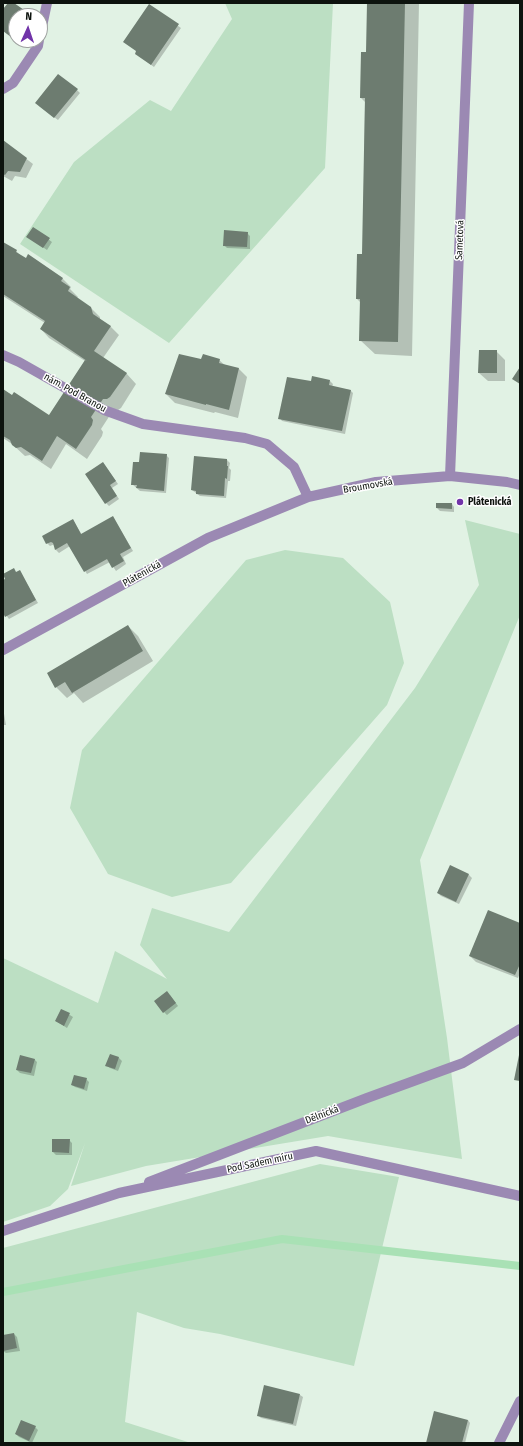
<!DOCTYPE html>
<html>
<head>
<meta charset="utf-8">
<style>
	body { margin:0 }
	#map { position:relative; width:523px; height:1446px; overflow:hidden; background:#e1f2e4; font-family:"Fira Sans Condensed",sans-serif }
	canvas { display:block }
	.frame { position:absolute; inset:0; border:4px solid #0d130e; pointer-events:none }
	.north { position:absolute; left:8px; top:8px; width:40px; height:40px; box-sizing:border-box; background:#fff; border:1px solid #9ea19f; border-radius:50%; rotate:3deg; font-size:11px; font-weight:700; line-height:16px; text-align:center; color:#0d130e }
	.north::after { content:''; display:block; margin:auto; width:14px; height:18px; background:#7134a9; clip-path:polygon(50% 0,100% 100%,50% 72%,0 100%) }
</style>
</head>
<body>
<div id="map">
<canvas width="523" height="1446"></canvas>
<div class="frame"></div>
<div class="north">N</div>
</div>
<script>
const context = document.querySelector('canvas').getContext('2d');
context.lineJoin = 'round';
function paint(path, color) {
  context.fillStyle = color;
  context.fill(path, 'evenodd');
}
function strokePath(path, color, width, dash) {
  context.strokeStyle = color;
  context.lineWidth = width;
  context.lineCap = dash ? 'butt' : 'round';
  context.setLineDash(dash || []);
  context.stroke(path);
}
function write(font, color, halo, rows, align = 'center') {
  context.font = font + ' "Fira Sans Condensed",sans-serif';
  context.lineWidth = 3;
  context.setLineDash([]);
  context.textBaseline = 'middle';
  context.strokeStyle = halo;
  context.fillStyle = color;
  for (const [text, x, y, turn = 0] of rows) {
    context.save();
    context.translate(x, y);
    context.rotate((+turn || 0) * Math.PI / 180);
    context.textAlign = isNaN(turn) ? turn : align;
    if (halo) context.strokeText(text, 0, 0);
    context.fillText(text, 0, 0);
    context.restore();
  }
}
paint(new Path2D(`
	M225 3H333L325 168 169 343 20 244 74 162 150 100 171 111 232 19Z
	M465 520 520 534V615L420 860 447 1038 462 1159 328 1136 146 1166 71 1186 85 1143 68 1189 50 1206 3 1222V958L98 1003 115 951 167 979 140 945 152 908 229 932 415 688 479 585Z
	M285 550 343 558 390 602 404 663 387 705 231 883 172 897 108 874 70 808 82 750 246 560Z
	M320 1164 399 1177 354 1366 220 1334 184 1328 137 1312 125 1422 191 1443H3V1248Z`), '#bcdfc3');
paint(new Path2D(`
	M9 3H13L29 16H16V40H19L18 42 3 30V11Z
	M368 3H419L412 356 375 354 360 340 361 303 357 299 363 255 365 102 361 98 367 54Z
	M149 5 181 28 154 67 136 54Z
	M77 90 80 93 58 120 39 106Z
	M3 141 33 164 26 178 15 176 12 181 3 176Z
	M33 228 52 242 47 250 31 239Z
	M247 233 250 236V249L227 248 224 245Z
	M3 243 16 251 21 256 62 278 71 287 70 289 78 297 77 298 91 308 100 317V320L110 326 119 335 103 358 126 373 136 384 121 408 118 410 114 409 101 429 103 432 102 436 87 459 66 444 51 469 30 455 25 456 12 444 3 438V390L49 417 85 361 49 338 41 329 45 323 3 296Z
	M496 351 505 360V381H488L479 373Z
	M202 360H219L226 366 239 369 247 377 238 418 215 412 214 413 175 403 166 394Z
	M330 381 333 384 332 387 350 390 353 393 345 434 282 421 280 418 312 383Z
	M166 455 169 458 166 493 140 491 132 484 140 463Z
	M227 460 230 463 229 468 231 470 230 481H228L226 498 200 496 192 490Z
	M103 463 118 484 112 488 119 499 109 506 106 503Z
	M452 504 454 507V512L440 511 437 508Z
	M113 517 133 551 123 557 126 564 116 571 110 562 87 574 70 546 59 553 56 550 55 544 50 546 47 543 73 520 82 535Z
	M20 572 38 603 9 619 3 611V581Z
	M128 626 138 636 153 661 83 703 74 693 67 698 56 687 48 673Z
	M3 708 6 725H3Z
	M450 867 469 875 472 878 459 904 441 896 438 893Z
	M520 924V973L518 978 476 962 470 956Z
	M170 995 178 1006 167 1015 164 1012Z
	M62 1010 73 1017 67 1028 56 1021Z
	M110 1055 119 1058 122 1061 118 1071 110 1068 107 1065Z
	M34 1059 37 1062 34 1076 20 1073 17 1070Z
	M86 1079 89 1082 87 1091 75 1087 72 1085Z
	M69 1140 72 1143V1155H56L53 1152Z
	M14 1334 17 1337 20 1351 6 1353 3 1351V1336Z
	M300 1395 303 1397 296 1426 261 1418 258 1415Z
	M468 1420 470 1423 465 1443H427Z
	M35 1427 38 1430 32 1443 19 1437 16 1434Z`), '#0003');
strokePath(new Path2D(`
	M3 1292 282 1239 520 1266`), '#a9e1b5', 8);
paint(new Path2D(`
	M8 3H14L27 12 25 16H16L15 40 3 31V9Z
	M367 3H405L398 342 359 341 360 299H356L357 254H362L365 98H360L361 52H366Z
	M149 4 179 24 151 65 135 54 136 51 123 42Z
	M58 74 78 89 54 118 35 103Z
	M3 140 27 158 20 172 8 171 5 175 3 174Z
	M33 227 50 238 43 248 26 237Z
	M224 230 248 232 247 247 223 246Z
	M3 242 17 250 16 252 26 258 28 254 63 278 61 281 70 287 68 291 91 307 93 314 111 326 94 351 127 373 110 397 107 399H103L91 417 93 420 92 425 76 449 57 436 42 461 21 447 16 448 12 445 10 440 3 436V389L12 395 14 392 49 415 85 360 87 361 40 329 45 321 3 294Z
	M479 350H497V373H478Z
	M179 354 201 359 203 354 220 359 219 363 239 368 229 410 206 404V405L165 394Z
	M520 367V384L512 379Z
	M312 376 330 380 329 385 351 390 342 431 278 419 287 377 311 381Z
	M140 452 167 454 164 491 136 488 137 485H131L133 462H139Z
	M194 456 227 459V466H228L227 479 225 478 224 496 196 494V491L191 490Z
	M103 462 116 481 110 485 117 496 105 504 85 474Z
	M436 503H452V509L436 508Z
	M113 516 131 548 120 554 124 561 112 568 107 559 84 572 67 543 55 550 53 543 51 542 46 544 42 536 73 519 81 534Z
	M14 568 16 572 20 570 36 600 5 617 3 613V580L5 579 3 574Z
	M128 625 143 651 72 693 65 682 55 688 47 673Z
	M450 865 469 874 456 902 437 893Z
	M488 910 520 923V964L515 975 469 956Z
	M167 991 176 1003 163 1013 154 1001Z
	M61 1009 70 1013 64 1026 55 1021Z
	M110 1054 119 1057 115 1069 105 1066Z
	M20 1055 35 1059 31 1073 16 1070Z
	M519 1055H520V1081L514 1080Z
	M74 1075 87 1078 84 1089 71 1085Z
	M52 1139H70L69 1153 52 1152Z
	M14 1333 17 1348 3 1351V1335Z
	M264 1385 300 1394 293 1424 257 1416Z
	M434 1411 468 1420 462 1443H426Z
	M21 1420 36 1426 29 1441 15 1434Z`), '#6d7c70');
strokePath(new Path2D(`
	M40 36 47 3
	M3 89 13 83 38 46 39 40
	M3 355 19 362 104 410 143 424 245 438 267 444 294 467 308 497
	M450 476 469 3
	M3 650 208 538 308 497 376 482 450 476 507 482 520 485
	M149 1182 367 1098 463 1063 520 1029
	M3 1231 119 1193 316 1151 520 1196
	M499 1443 520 1401`), '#9b89b3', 10);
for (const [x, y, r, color] of [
	[460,502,4,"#7134a9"]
]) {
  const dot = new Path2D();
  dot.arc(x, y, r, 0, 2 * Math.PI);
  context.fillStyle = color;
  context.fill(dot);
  strokePath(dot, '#fff', 1.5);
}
write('10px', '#0d130e', '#fff', [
	["Sametová",460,240,-88],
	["nám. Pod Branou",75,393,29],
	["Broumovská",368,486,-10],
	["Plátenická",142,574,-29],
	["Dělnická",322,1115,-21],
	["Pod Sadem míru",260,1163,-12]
]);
write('bold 10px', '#0d130e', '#fff', [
	["Plátenická",468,502]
], 'left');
</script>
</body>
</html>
